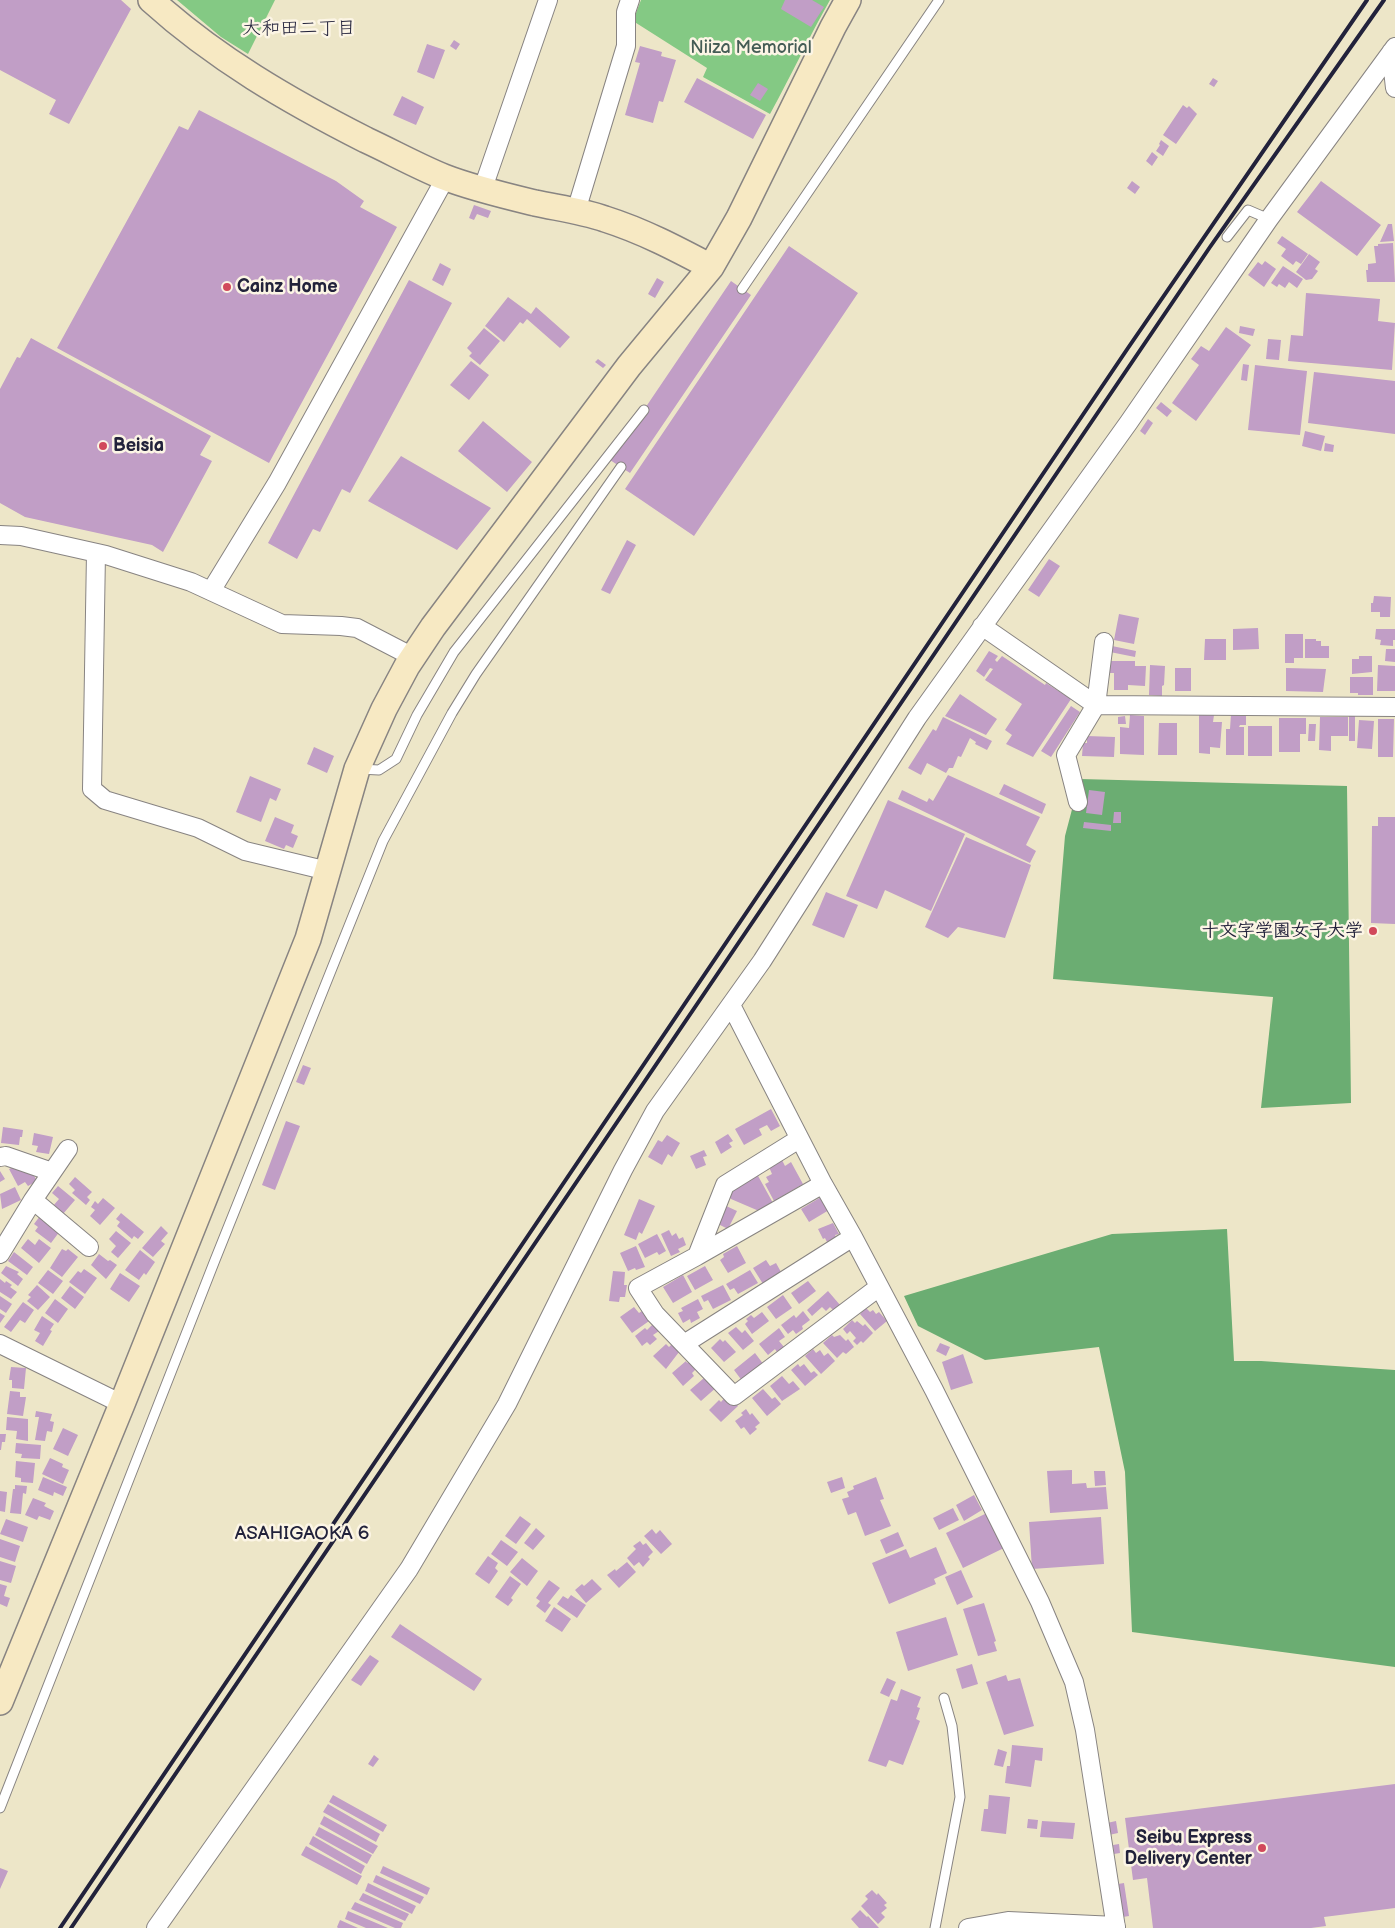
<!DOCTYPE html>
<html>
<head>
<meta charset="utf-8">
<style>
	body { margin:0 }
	canvas { display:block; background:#ede6c8 }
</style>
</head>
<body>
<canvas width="1395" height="1928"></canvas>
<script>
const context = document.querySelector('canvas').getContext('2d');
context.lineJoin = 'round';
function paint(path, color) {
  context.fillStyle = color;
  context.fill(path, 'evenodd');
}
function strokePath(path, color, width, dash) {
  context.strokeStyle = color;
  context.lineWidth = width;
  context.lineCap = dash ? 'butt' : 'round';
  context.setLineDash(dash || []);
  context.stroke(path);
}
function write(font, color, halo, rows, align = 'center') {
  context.font = font + ' "Balsamiq Sans","Klee One",sans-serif';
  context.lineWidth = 5;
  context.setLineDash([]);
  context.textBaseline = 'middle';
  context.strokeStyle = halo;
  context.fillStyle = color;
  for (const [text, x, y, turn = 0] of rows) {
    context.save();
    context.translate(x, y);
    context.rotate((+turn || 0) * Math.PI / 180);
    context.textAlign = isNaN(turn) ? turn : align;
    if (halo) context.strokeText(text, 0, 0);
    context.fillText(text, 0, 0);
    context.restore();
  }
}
paint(new Path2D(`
	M177 0H275L248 54 221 37Z
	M641 0H830C809 37 791 76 770 114L703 77 707 68 633 21Z`), '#84c984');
paint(new Path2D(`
	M1080 779 1347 786 1351 1103 1261 1108 1273 997 1053 979 1065 836Z
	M1227 1229 1234 1361H1261L1395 1370V1667L1132 1632 1125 1472 1099 1347 985 1360 918 1326 904 1296 1112 1234Z`), '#6bad72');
paint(new Path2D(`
	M0 0H121L131 9 69 124 49 114 56 100 0 70Z
	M785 0H812L824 7 811 27 781 9Z
	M454 40 460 44 456 50 450 46Z
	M427 44 445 50 434 79 417 72Z
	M640 46 662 52 661 56 676 60 663 102 659 101 653 123 625 115 640 63 635 62Z
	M697 78 766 115 753 139 684 102Z
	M1213 78 1218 81 1214 87 1209 84Z
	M758 83 768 89 760 101 750 95Z
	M402 96 424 107 416 125 393 115Z
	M1183 105 1187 108 1189 106 1197 114 1176 144 1163 135Z
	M199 110 336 181 364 201 360 207 397 227 269 463 57 348 179 126 188 130Z
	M1161 140 1169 146 1163 156 1156 151 1160 145 1159 144Z
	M1152 152 1158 157 1152 166 1146 161Z
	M1132 181 1140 187 1135 194 1127 188Z
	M1321 181 1381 225 1357 256 1297 212Z
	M474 205 491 211 488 218 477 214 474 220 469 218Z
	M1388 224H1392L1394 241 1380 242Z
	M1282 236 1308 254 1301 264 1296 261 1293 265 1281 256 1286 249 1277 243Z
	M1393 243 1395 282H1367L1366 270H1368V264L1376 263 1374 246H1378V244Z
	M789 246 858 293 694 536 625 489Z
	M1309 254 1320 262 1315 269 1318 271 1312 279 1306 280 1296 272Z
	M1265 261 1276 269 1264 287 1248 275 1258 262 1262 265Z
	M440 263 451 269 443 286 432 280Z
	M1283 266 1303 279 1297 288 1289 282 1285 288 1279 284 1277 287 1271 283Z
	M657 278 664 282 655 298 648 294Z
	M409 280 452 303 350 493 342 489 320 532 313 529 297 559 268 543Z
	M731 281 751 295 630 473 610 460Z
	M1306 293 1380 299 1378 321 1395 323 1392 370 1288 361 1291 335 1303 336Z
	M508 297 531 314 536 307 570 337 560 348 527 319 523 324 520 322 504 342 485 326Z
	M1240 326 1255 329 1253 336 1239 333Z
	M1226 327 1251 345 1196 421 1172 403 1199 365 1191 359 1201 346 1209 351Z
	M484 328 500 341 480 365 469 356 472 353 467 348Z
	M31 338 211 436 200 455 212 461 163 552 152 545 25 517 0 503V389L17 357 20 358Z
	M1268 339 1281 340 1279 360 1266 359Z
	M598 359 606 365 603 368 595 362Z
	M471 361 489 375 469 400 450 385Z
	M1243 364 1249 365 1247 381 1241 380Z
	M1255 365 1307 371 1300 435 1248 430Z
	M1314 372 1395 381V434L1308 423Z
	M1161 402 1172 411 1167 417 1156 408Z
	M1148 419 1153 423 1145 435 1140 431Z
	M483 421 532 462 507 492 458 451Z
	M1305 431 1325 436 1321 451 1302 446Z
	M1325 443 1334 445 1333 452 1324 451Z
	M401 456 491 508 457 550 368 501Z
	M627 540 636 545 610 594 601 590Z
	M1049 559 1060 566 1039 597 1028 590Z
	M1374 596 1391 597 1390 617H1380V612H1371V603H1373Z
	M1119 614 1139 618 1134 644 1114 640Z
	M1258 628 1259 649 1233 650V629Z
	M1376 629H1395V640H1393V646L1380 645 1381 640 1375 639Z
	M1285 634H1303V658H1294V663H1285Z
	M1205 639H1226V660H1204Z
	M1305 639H1316V641H1321V646H1329V658H1305Z
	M1112 646 1136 651 1135 657 1110 652Z
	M1386 649H1395V662L1385 661Z
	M989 651 998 656 995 660 997 662 1002 656 1045 685 1046 683 1071 699 1033 757 1006 744 1012 735 1005 730 1022 704 985 680 993 669 990 668 984 677 976 671Z
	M1359 656H1372V672L1352 674V659H1359Z
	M1110 661H1135V666H1146L1145 686 1128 685V690H1114V673H1110Z
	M1150 665 1165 666 1164 685 1162 686V696L1149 695Z
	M1378 665 1395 666V691H1377Z
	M1175 668H1191V691H1175Z
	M1286 668 1326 669 1323 692 1286 691Z
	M1350 677H1373V695H1358V693H1350Z
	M960 694 997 719 986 735 945 716Z
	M1071 706 1080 712 1051 757 1041 751Z
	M1231 714H1246V725H1240L1239 727H1244V755H1226V729H1230Z
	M1130 715 1144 716V755L1120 754V727L1129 728Z
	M1199 715H1214L1213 722H1222L1220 748 1210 747V754L1199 753Z
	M1355 715V741H1349V716Z
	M1125 716 1126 724H1118V717Z
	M943 717 992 741 987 750 975 744 976 742 970 738 961 757 958 756 953 768H949L946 773 927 763 921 775 908 768 933 729 936 731Z
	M1320 717H1348V736H1331V751L1319 750Z
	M1279 718H1306V734H1300V752H1279Z
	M1378 719H1394L1393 757H1378Z
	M1359 720 1374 721 1372 749 1357 748Z
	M1159 723H1177V755H1158Z
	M1309 724H1316L1315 741H1308Z
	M1248 726H1272V756H1248Z
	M1087 736 1115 737 1114 757 1082 756 1083 743H1087Z
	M314 747 334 756 327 773 307 764Z
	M948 775 1040 817 1026 845 1036 851 1030 863 898 799 902 790 927 802 929 798 933 801Z
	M250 776 281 789 276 801 270 798 261 822 236 812Z
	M1004 784 1046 804 1042 814 999 794Z
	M1089 790 1105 792 1102 815 1086 813Z
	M888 800 965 834 931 911 885 890 877 909 846 896Z
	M1114 812H1121V823H1113Z
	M275 817 294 825 291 833 298 836 293 848 286 845 284 849 265 841Z
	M1378 817H1395V924L1371 923 1372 826H1378Z
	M1084 822 1111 825V831L1083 828Z
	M966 837 1031 865 1005 938 958 927 948 938 925 927Z
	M826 892 858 905 844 938 812 925Z
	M303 1065 311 1068 304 1085 296 1082Z
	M771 1109 780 1126 771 1131 767 1125 759 1129 762 1135 744 1145 735 1129Z
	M286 1121 300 1126 275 1190 262 1185Z
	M3 1127 23 1130 22 1137H20L19 1145 1 1143Z
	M34 1133 53 1137 49 1154 36 1152 38 1146 32 1145Z
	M728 1134 733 1141 729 1143 732 1147 721 1154 715 1142Z
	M667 1135 680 1143 672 1157 668 1154 662 1165 648 1157 658 1140 662 1142Z
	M704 1150 707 1156 703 1157 706 1165 696 1169 690 1156Z
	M782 1160 785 1166 791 1162 803 1184 774 1201 765 1184 769 1182 766 1177 772 1174 769 1167Z
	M16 1166H22L25 1173 31 1170 37 1181 28 1186 25 1182 18 1186 9 1169Z
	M0 1171 5 1179 0 1182Z
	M757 1174 773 1203 759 1211 731 1199 726 1191Z
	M75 1177 92 1192 87 1197 90 1200 86 1205 72 1193 75 1190 69 1184Z
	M58 1186 75 1200 63 1214 53 1206 59 1199 52 1193Z
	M15 1187 21 1200 2 1209 0 1194Z
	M821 1197 829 1210 809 1222 801 1209Z
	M103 1198 115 1208 100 1225 90 1216 95 1210 91 1207 95 1201 98 1204Z
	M639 1199 655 1206 642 1234 639 1232 636 1240 624 1235Z
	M724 1205 737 1211 728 1229 716 1223Z
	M121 1213 144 1232 138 1239 134 1236 132 1239 117 1226 120 1222 116 1219Z
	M40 1216 60 1231 51 1243 35 1231 38 1227 34 1224Z
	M833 1223 839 1234 835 1235 837 1239 828 1244 825 1238 823 1239 818 1229Z
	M161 1226 168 1233 161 1241 165 1244 153 1257 142 1248Z
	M669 1230 672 1236 676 1233 679 1239 683 1237 686 1245 678 1249 680 1252 671 1256 661 1234Z
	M116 1231 131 1243 118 1258 111 1252 116 1246 109 1239Z
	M657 1234 666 1251 659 1255 657 1252 645 1258 638 1244Z
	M28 1239 35 1245 39 1239 51 1248 39 1263 21 1248Z
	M636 1246 645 1267 636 1270 635 1268 628 1271 620 1253Z
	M737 1246 746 1263 728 1273 720 1260 724 1257 723 1254Z
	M62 1249 66 1251 68 1249 78 1257 62 1277 50 1268Z
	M140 1250 155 1262 146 1275 144 1273 139 1280 125 1270Z
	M14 1252 33 1267 27 1275 8 1261Z
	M99 1254 108 1261 110 1260 117 1265 106 1279 91 1265Z
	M766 1260 770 1266 776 1263 781 1272 763 1284 753 1268Z
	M6 1266 19 1272 17 1274 23 1279 18 1286 1 1273Z
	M705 1266 713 1280 695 1290 687 1276Z
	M84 1269 97 1278 85 1294 69 1282 78 1271 81 1273Z
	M48 1270 63 1281 53 1294 38 1283Z
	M750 1270 758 1283 738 1294 734 1288 730 1290 726 1284Z
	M613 1271 625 1272 624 1285H627L625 1297H620L619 1302 609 1301Z
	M120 1273 140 1286 129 1302 110 1289Z
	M683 1275 692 1292 673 1303 663 1287Z
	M0 1279 5 1283 6 1281 12 1285 10 1287 17 1292 11 1299 0 1292Z
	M808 1281 816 1291 799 1304 791 1293Z
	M37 1285 50 1297 38 1310 27 1301 31 1297 28 1295Z
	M723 1285 731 1300 713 1309 708 1300 704 1302 701 1296Z
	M70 1286 84 1297 75 1309 61 1298Z
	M828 1291 840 1305 834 1311 830 1307 826 1311 822 1307 812 1316 807 1310Z
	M783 1295 792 1308 776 1319 767 1307Z
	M0 1296 12 1304 6 1313 0 1309Z
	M55 1299 68 1309 58 1323 45 1313Z
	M698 1299 703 1309 697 1312 700 1318 691 1323 690 1319 683 1323 678 1313 683 1311 681 1308Z
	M23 1302 34 1310 25 1323 20 1320 11 1332 4 1327Z
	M634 1307 639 1313 645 1309 652 1319 632 1333 620 1317Z
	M866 1308 870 1312 873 1310 876 1314 879 1312 887 1321 875 1331 860 1314Z
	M803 1311 810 1320 802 1326 803 1329 796 1334 793 1330 788 1334 781 1325 794 1315 796 1318Z
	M762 1312 769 1321 752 1334 745 1324 748 1321 746 1319 751 1315 754 1318Z
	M0 1313 5 1316 0 1323Z
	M42 1316 54 1324 50 1330 52 1331 43 1346 35 1341 40 1333 34 1330Z
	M852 1320 855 1323 857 1321 863 1326 865 1324 873 1333 863 1343 861 1341 857 1345 853 1341 856 1338 850 1331 847 1334 843 1329Z
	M653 1324 659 1331 653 1335 657 1339 650 1345 647 1342 642 1346 635 1336 645 1328 647 1330Z
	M736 1327 742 1333 745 1330 754 1341 743 1350 728 1333Z
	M779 1328 785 1337 779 1341 784 1347 777 1352 775 1349 768 1355 759 1344Z
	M832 1335 834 1337 840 1335 846 1341 848 1339 854 1347 846 1354 843 1352 837 1358 823 1343Z
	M720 1339 723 1342 725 1340 736 1352 724 1362 711 1348Z
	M940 1343 950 1347 946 1356 936 1351Z
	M666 1344 669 1347 672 1344 679 1352 666 1369 653 1356Z
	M813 1349 816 1353 820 1350 824 1356 828 1353 835 1361 821 1374 805 1356Z
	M755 1353 764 1365 743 1382 734 1370Z
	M963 1354 973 1383 951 1390 942 1362Z
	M692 1359 698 1367 692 1373 694 1376 683 1386 672 1373 686 1361 687 1363Z
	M798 1364 800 1367 804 1364 811 1373 814 1371 818 1375 805 1386 791 1370Z
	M11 1367 26 1368 24 1389 12 1388V1380H9Z
	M782 1376 789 1384 793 1381 800 1389 782 1401 770 1386Z
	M704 1378 708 1382 712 1378 718 1386 701 1401 690 1390Z
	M763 1389 772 1399 775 1397 781 1404 767 1416 752 1398Z
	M10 1391 20 1392V1397H26L23 1416 7 1414Z
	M727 1395 738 1406 721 1422 709 1410 719 1400 721 1402Z
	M746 1409 750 1415 752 1413 760 1423 755 1427 757 1429 750 1435 744 1427 741 1429 735 1421 743 1415 741 1413Z
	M36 1411 52 1414 50 1421 54 1422 52 1432 47 1431 45 1441 35 1440 39 1417H35Z
	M7 1417 28 1419V1441L16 1439 17 1431 6 1430Z
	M63 1428 78 1435 68 1456 53 1449Z
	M0 1434H6L5 1442H2L1 1450H0Z
	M16 1443 41 1445 40 1459 21 1458 22 1454 15 1453Z
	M50 1458 63 1464 62 1467 69 1470 63 1484 42 1474Z
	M16 1461 35 1463 33 1483 21 1482V1478L15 1477Z
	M1072 1470V1484L1086 1483 1087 1488 1106 1487 1108 1509 1050 1513 1047 1471Z
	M1094 1471H1105L1106 1485 1095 1486Z
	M43 1477 67 1487 63 1496 54 1492 53 1496 38 1490Z
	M842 1477 845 1488 831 1493 827 1482Z
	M876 1477 884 1499 880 1500 891 1526 865 1536 856 1512 848 1515 842 1499 849 1497 847 1492 854 1489 853 1486Z
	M15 1485 27 1486 26 1494 23 1493 21 1514 10 1513 13 1489H15Z
	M0 1491 7 1492 5 1512 0 1511Z
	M974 1495 982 1510 964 1521 956 1505Z
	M33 1498 46 1503 44 1506 54 1511 50 1520 39 1516 37 1520 25 1515Z
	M953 1508 959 1520 939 1530 933 1518Z
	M989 1512 1006 1547 963 1568 946 1533Z
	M520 1516 531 1524 516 1544 505 1536Z
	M1101 1517 1104 1564 1032 1569 1029 1522Z
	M6 1519 28 1527 23 1542 0 1534Z
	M536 1528 545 1536 533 1550 524 1543Z
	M652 1529 656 1534 660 1530 672 1544 661 1554 644 1536Z
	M898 1532 904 1546 886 1554 880 1540Z
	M0 1539 20 1546 15 1562 0 1557Z
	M501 1540 518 1552 507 1566 491 1554Z
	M640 1541 643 1545 646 1543 653 1552 648 1557 650 1559 643 1567 639 1562 634 1566 627 1558 636 1549 633 1546Z
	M936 1547 947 1573 934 1579 936 1584 889 1604 872 1563 906 1549 910 1558Z
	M488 1556 498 1563 495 1568 498 1571 489 1584 475 1574Z
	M522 1558 538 1571 527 1586 510 1572Z
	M0 1561 16 1566 11 1583 0 1580Z
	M627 1562 636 1572 619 1588 607 1575 615 1569 616 1571Z
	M961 1570 973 1597 957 1605 945 1577Z
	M510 1576 521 1584 511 1598 513 1600 508 1606 495 1597Z
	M592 1579 602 1589 586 1603 575 1590 582 1584 584 1586Z
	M549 1580 560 1588 548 1603 551 1605 545 1613 536 1606 540 1601 536 1598Z
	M0 1584 7 1586 4 1596 10 1598 7 1607 0 1604Z
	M571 1595 586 1605 577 1618 557 1604 563 1596 568 1599Z
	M984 1603 996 1641 994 1642 997 1651 978 1656 963 1609Z
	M554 1607 571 1619 562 1632 545 1621Z
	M946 1617 958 1655 908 1671 896 1632Z
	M400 1624 482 1679 474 1691 391 1637Z
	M370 1655 379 1661 361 1686 351 1680Z
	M972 1664 978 1684 962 1689 956 1669Z
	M1006 1675 1008 1681 1020 1678 1034 1726 1004 1735 986 1682Z
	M887 1678 896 1682 889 1697 880 1693Z
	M901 1689 921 1697 917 1707 920 1708 916 1719 920 1721 903 1765 889 1760 886 1767 868 1761 891 1699 897 1701Z
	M1012 1745 1043 1748 1042 1761 1035 1760 1031 1787 1005 1783 1007 1766H1010Z
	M998 1749 1007 1752 1003 1767 994 1765Z
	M374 1755 379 1759 373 1767 368 1764Z
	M1395 1784V1908L1324 1917 1326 1926 1311 1928H1153L1147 1878 1133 1880 1125 1818Z
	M333 1795 387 1825 383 1832 329 1802Z
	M989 1795 1010 1797 1006 1834 981 1831 984 1809H988Z
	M328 1804 380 1834 376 1842 323 1812Z
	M324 1816 378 1846 373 1854 320 1824Z
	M1028 1819 1038 1820 1037 1829 1027 1828Z
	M1042 1821 1075 1823 1073 1839 1040 1837Z
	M1116 1821 1118 1833 1109 1835 1107 1823Z
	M319 1827 372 1855 367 1864 315 1835Z
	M313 1836 365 1866 361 1874 309 1844Z
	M1119 1844 1120 1853 1114 1854 1113 1845Z
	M306 1846 362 1876 357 1885 301 1855Z
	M383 1866 430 1888 427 1895 380 1873Z
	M0 1868 8 1871 0 1889Z
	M376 1875 424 1897 420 1904 373 1882Z
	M368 1883 416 1906 412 1914 365 1891Z
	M1124 1883 1129 1916 1123 1917 1118 1884Z
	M872 1890 877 1895 878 1893 887 1903 884 1905 887 1908 881 1913 885 1917 878 1924 861 1906 868 1899 865 1896Z
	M363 1893 409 1914 405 1921 359 1900Z
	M355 1902 403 1923 401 1928H395L351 1909Z
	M860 1910 867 1917 868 1916 879 1928H859L851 1919Z
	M348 1911 388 1928H366L345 1919Z
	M340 1920 358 1928H338L337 1927Z`), '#c19ec6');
const lane = new Path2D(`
	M1227 237 1248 210 1269 219
	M742 289 939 0
	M359 769 379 770 396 759 417 715 454 652 644 410
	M0 1808 215 1260 383 841 452 713 476 674 621 467
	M935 1928 960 1797 952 1726 944 1698`);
const street = new Path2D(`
	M1391 52 1395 88
	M483 188 548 0
	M576 211 626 46V12L630 0
	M0 535 21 536 106 555 191 582 282 624 341 626 357 628 413 657
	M96 553 92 789 105 800 198 828 245 851 328 871
	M211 591 277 483 446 177
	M982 626 1096 705 1395 707
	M1078 802 1066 755 1096 705 1104 642
	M731 1005 823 1184 853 1237 934 1390 1040 1602 1074 1682 1085 1730 1116 1928
	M0 1157 6 1156 52 1172
	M823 1184 697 1256 638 1288 655 1314 734 1396 879 1287
	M33 1200 89 1247
	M0 1254 33 1200 68 1149
	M697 1256 725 1185 799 1139
	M0 1344 122 1404
	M684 1344 853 1237
	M156 1928 409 1569 507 1404 623 1170 655 1111 762 961 917 718 1129 422 1269 219 1395 47
	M968 1928 1008 1921 1116 1926`);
const secondary = new Path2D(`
	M151 0C215 58 289 101 366 140 392 152 417 166 444 177 472 188 506 196 535 203 558 208 582 211 605 219 643 231 677 249 711 267
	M0 1702 122 1404 308 939 357 769 384 709 407 666 433 627 629 366 711 267 739 218 833 27 848 0`);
strokePath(lane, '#888482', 11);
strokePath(street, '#888482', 20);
strokePath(secondary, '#888482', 28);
strokePath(lane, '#fff', 9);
strokePath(street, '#fff', 18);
strokePath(secondary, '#f7e9c3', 25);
strokePath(new Path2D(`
	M60 1928 1128 348 1367 0
	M71 1928 1210 247 1384 0`), '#22223b', 4);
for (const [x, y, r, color] of [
	[227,287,5,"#d1495b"],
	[103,446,5,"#d1495b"],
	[1373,931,5,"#d1495b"],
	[1262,1848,5,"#d1495b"]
]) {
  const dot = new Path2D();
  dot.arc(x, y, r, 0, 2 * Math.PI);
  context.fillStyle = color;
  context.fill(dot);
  strokePath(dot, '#fcf5e5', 2);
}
write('18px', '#445c55', '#fcf5e5', [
	["Niiza Memorial",751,48]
]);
write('bold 18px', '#22223b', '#fcf5e5', [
	["Cainz Home",237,287],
	["Beisia",113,446],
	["十文字学園女子大学",1363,931,"right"],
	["Seibu Express",1252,1838,"right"],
	["Delivery Center",1252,1859,"right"]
], 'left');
write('19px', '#22223b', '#fcf5e5', [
	["大和田二丁目",299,29],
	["ASAHIGAOKA 6",302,1534]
]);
</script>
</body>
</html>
